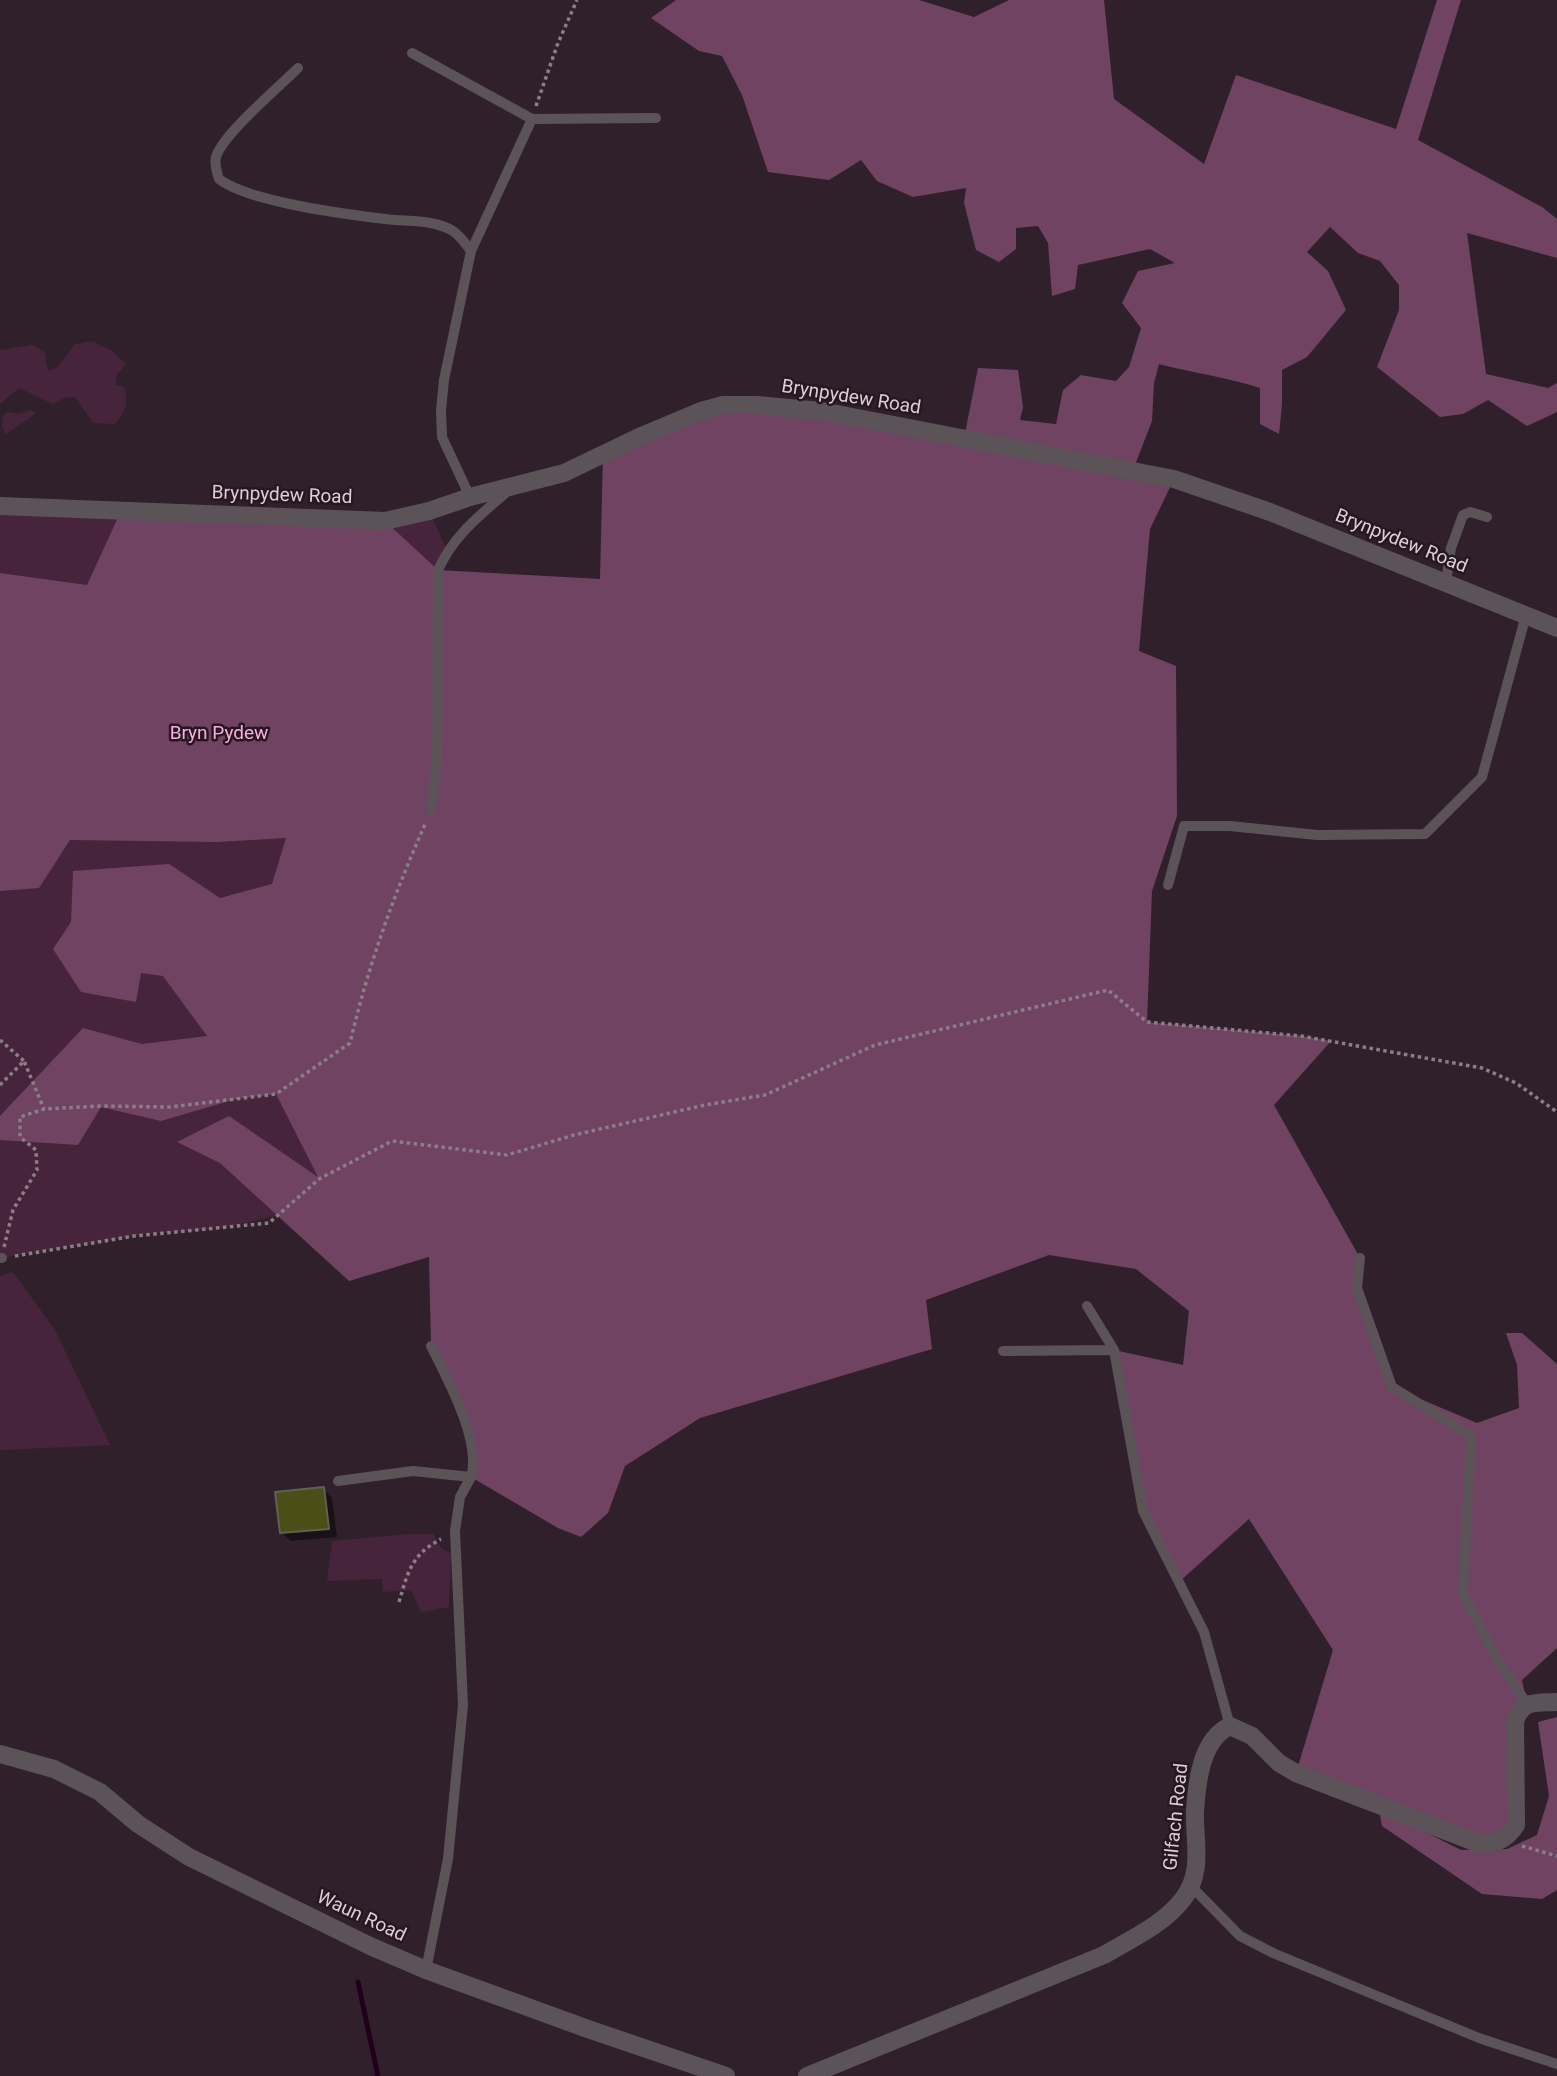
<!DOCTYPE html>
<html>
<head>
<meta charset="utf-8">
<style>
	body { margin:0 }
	canvas { display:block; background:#30202b }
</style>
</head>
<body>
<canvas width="1557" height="2076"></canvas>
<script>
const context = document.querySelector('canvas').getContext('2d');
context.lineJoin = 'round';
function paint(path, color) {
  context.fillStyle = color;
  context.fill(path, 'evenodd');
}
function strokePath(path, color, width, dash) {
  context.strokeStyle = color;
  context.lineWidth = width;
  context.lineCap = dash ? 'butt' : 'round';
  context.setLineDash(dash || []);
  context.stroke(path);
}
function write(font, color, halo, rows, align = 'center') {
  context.font = font + ' Roboto,sans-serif';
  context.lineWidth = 5;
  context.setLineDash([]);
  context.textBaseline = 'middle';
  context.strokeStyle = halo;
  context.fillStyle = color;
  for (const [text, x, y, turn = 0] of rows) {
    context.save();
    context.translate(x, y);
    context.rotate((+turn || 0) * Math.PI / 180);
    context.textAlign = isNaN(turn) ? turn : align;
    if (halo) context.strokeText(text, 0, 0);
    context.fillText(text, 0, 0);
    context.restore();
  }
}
paint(new Path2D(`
	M92 341 111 350 126 364 116 376V385L124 387C129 403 126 411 115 424L93 423 75 397 64 398 53 404 19 388 0 404V350L32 345 44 351 48 371 57 368 75 344Z
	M30 410 36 413C25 423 18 423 6 435L2 426 3 416 7 412 19 414Z
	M0 506 385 521 429 511 447 550 438 570 392 1141 279 1215 219 1229 149 1234 0 1258Z
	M13 1272 55 1330 110 1445 0 1450V1276Z
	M409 1534H433L441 1548 451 1553 449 1607 421 1612 411 1590 383 1592 382 1579 327 1581 332 1541Z`), '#46243c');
paint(new Path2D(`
	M676 0H919L974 17 1009 0H1104L1114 99 1204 164 1236 75 1396 129 1437 0H1461L1418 140 1542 207 1557 219V258L1467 233 1486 374 1548 388 1557 383V412L1527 426 1488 400 1463 414 1440 417 1377 367 1399 310V285L1380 261 1358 253 1330 227 1307 252 1328 271 1346 310 1307 357 1282 370V405L1279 434 1260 424V388C1227 377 1193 373 1159 364L1154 383 1152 421 1133 470 1174 479 1150 529 1139 651 1176 666 1177 816 1152 891 1147 1022 1301 1036 1331 1041 1274 1105 1360 1258 1357 1288 1392 1387 1477 1423 1519 1408 1517 1365 1506 1333H1522L1557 1364V1648L1522 1680 1527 1704 1515 1721 1516 1825 1480 1844 1296 1773 1333 1650 1249 1519 1179 1582 1143 1511 1114 1350 1183 1365 1189 1311 1136 1269 1049 1255 926 1300 932 1349 700 1418 625 1466 608 1513 581 1537 558 1528 471 1477 473 1454 431 1346 429 1257 349 1281 220 1163 177 1142 229 1116 318 1177 276 1094 236 1099 161 1121 101 1107 78 1145 0 1140V1116L83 1028 142 1044 207 1036 163 976 141 973 136 1002 81 992 53 949 71 922 73 871 169 864 220 898 272 884 286 838 217 842 70 840 39 888 0 891V573L87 585 121 511 385 521 438 570 600 579 603 456 723 405 964 438 978 368 1018 370 1023 407 1020 420 1056 424 1063 390 1081 375 1116 381 1129 367 1141 328 1122 303 1138 271 1175 263 1150 249 1078 265 1075 289 1052 296 1048 243 1038 226 1016 228V249L999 262 976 250 964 203 966 188 913 197 877 181 861 160 829 180 768 172 742 95 722 56 699 51 651 18Z
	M1557 1717V1890L1542 1899 1482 1894 1382 1826 1379 1809 1461 1850 1507 1849 1537 1835 1549 1796 1538 1722Z`), '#704362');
paint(new Path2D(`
	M323 1489 332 1498 337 1537 291 1541 282 1533Z`), '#0007');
strokePath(new Path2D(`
	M358 1982 378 2076`), '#23001a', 5);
const building = new Path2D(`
	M324 1487 329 1529 280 1533 275 1492Z`);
paint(building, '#4b4f17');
strokePath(building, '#60624e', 2);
strokePath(new Path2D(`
	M536 106 558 43 577 0
	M0 1040 24 1061
	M0 1085 24 1061 44 1109
	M4 1247 13 1210 37 1170 36 1150 20 1137V1117L44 1109 101 1106 170 1107 276 1094 350 1043C369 963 393 897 426 822
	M15 1256 134 1236 269 1223 319 1179 392 1141 507 1155 574 1135 705 1105 765 1095 875 1045 1108 990 1147 1022 1301 1036 1482 1068 1516 1083 1557 1112
	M399 1602C408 1572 411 1555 441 1539
	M1522 1846 1557 1856`), '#8b7e86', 3.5, [3.5, 3.5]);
strokePath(new Path2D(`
	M412 53 532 119 471 251 444 380 441 410 442 437 470 497
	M298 68C279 87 223 134 216 157 214 165 217 172 219 179 249 202 344 214 385 219 406 222 434 219 453 231 460 236 466 244 471 251
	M532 119 656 118
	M1446 582 1451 548 1463 515 1470 512 1487 517
	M431 810 437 761 438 570C455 533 481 515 510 489
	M1168 885 1184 826H1230L1317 835 1425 834 1482 777 1526 615
	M0 1258H2
	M1360 1258 1357 1288 1392 1387 1471 1436 1463 1594 1494 1654 1527 1704
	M1087 1306 1114 1350 1143 1511 1204 1632 1230 1726
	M431 1346C447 1378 482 1441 471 1477
	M1003 1351 1114 1350
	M338 1481 413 1471 471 1477 460 1497 455 1531 463 1705 448 1859 426 1970
	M1191 1886 1240 1936 1273 1953 1479 2038 1557 2064`), '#5c5359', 10);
strokePath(new Path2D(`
	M0 506 385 521 429 511 470 497 564 473 639 437 701 411 723 405H757L821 411 1174 479 1270 512 1557 628
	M0 1754 54 1769 100 1792 138 1824 189 1857 370 1946 426 1970 588 2029 726 2076
	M807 2076 1104 1955C1131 1939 1163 1925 1183 1899 1204 1872 1194 1841 1195 1811 1197 1782 1201 1739 1230 1726L1252 1736 1279 1763 1296 1773 1480 1844C1498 1843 1506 1840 1516 1825L1515 1721C1523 1699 1537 1703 1557 1702`), '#5c5359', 18);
write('19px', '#dacfd6', '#261721', [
	["Brynpydew Road",851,398,9],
	["Brynpydew Road",282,496,2],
	["Brynpydew Road",1401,542,22],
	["Gilfach Road",1177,1817,-84],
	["Waun Road",361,1917,25]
]);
write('19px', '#f9aee0', '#261721', [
	["Bryn Pydew",219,734]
]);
</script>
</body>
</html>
